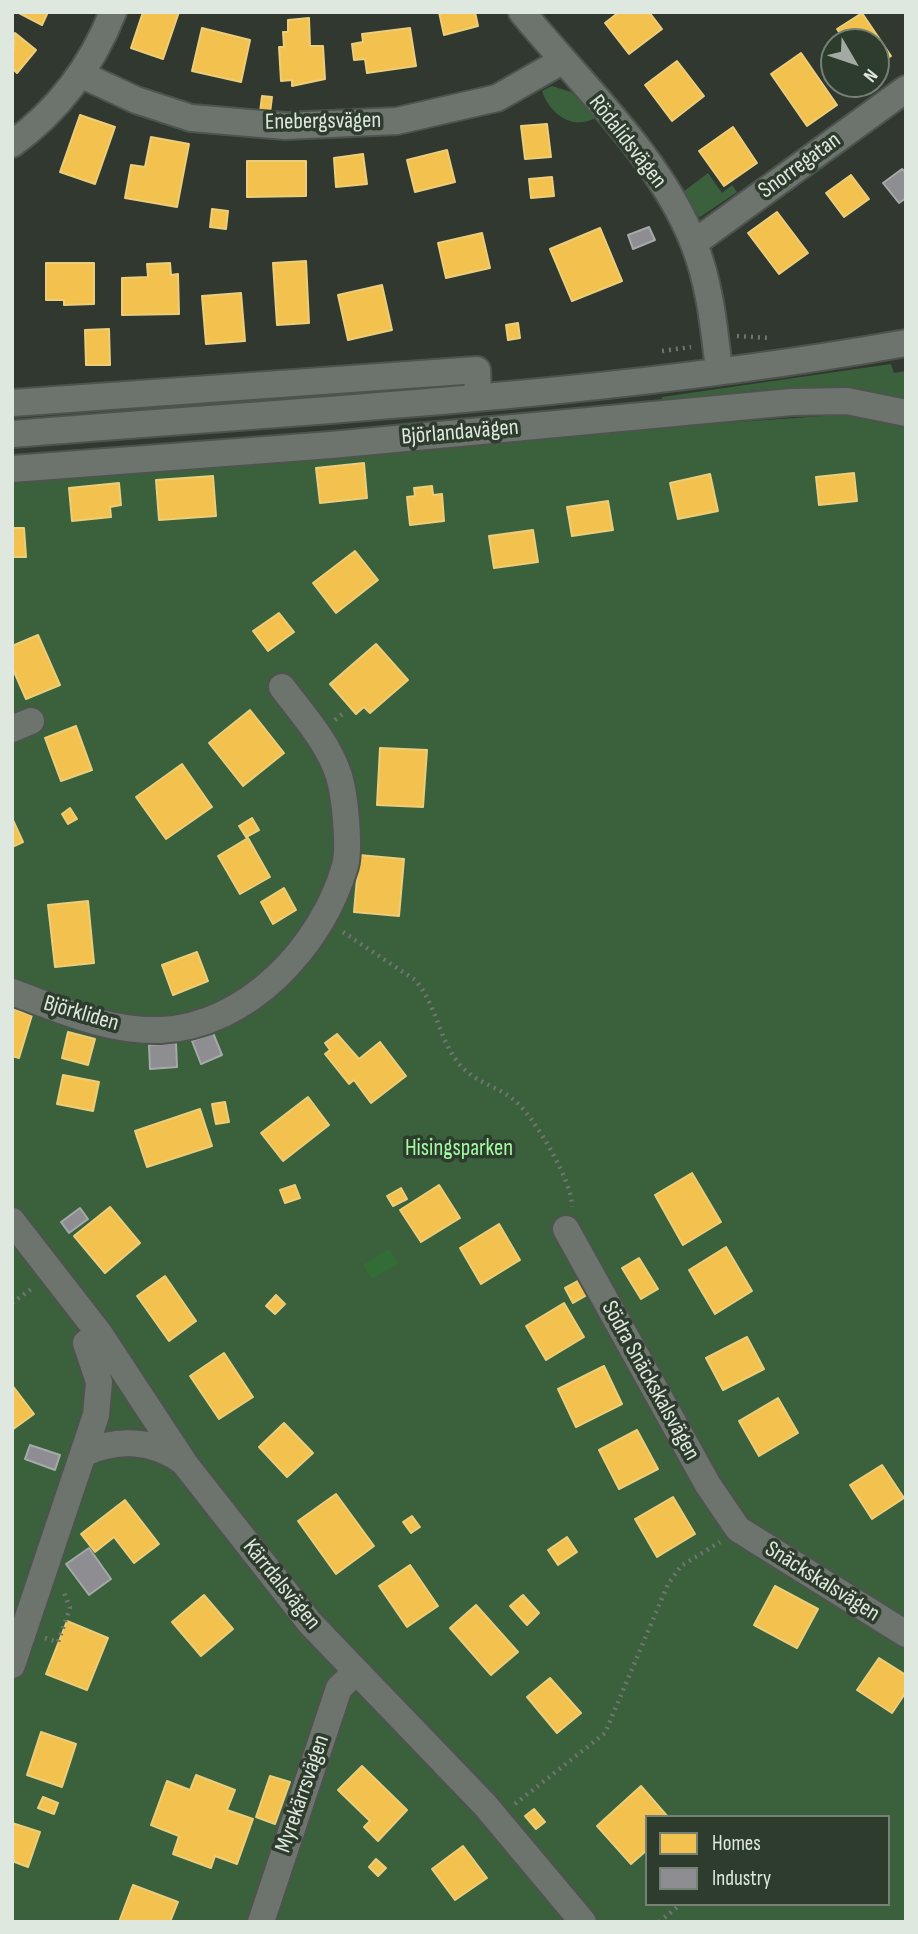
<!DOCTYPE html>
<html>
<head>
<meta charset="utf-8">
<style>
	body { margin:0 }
	#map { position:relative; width:918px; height:1934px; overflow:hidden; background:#303830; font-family:"Sofia Sans Condensed",sans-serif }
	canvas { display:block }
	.frame { position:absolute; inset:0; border:14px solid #dfe8de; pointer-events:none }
	.legend { position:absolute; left:645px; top:1815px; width:245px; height:91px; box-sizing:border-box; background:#2d3c2d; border:2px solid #748174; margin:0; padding:9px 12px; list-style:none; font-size:21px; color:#dfe8de }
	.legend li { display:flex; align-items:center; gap:14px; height:35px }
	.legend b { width:35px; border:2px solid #748174 }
	.north { position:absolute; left:820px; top:28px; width:70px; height:70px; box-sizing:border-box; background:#2d3c2d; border:2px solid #748174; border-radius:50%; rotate:129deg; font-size:19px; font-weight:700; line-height:28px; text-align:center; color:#dfe8de }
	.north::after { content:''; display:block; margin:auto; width:24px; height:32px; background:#a2aaa1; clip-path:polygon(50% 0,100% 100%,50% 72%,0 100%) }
</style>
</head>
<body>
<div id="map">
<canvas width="918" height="1934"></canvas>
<div class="frame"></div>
<ul class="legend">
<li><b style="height:19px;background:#f2c14e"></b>Homes</li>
<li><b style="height:19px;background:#8d8d92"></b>Industry</li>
</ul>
<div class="north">N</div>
</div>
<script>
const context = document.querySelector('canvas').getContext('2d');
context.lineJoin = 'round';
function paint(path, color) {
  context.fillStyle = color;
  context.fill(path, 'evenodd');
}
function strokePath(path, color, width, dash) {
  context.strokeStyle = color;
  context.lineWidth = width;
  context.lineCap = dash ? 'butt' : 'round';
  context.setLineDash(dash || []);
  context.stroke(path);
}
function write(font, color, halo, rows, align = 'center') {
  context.font = font + ' "Sofia Sans Condensed",sans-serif';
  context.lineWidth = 7;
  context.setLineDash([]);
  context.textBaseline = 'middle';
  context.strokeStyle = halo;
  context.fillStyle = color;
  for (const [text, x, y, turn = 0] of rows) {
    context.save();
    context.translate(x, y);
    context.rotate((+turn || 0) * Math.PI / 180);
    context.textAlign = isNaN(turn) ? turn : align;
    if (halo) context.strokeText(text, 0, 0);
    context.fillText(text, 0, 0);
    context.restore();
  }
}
paint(new Path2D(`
	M552 86 571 92 597 117C573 132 549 113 542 91Z
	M708 173 722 193 732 185 737 192 700 217 691 212 683 192Z
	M891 364 894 373 906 371V1922H12V482L608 431 823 416 888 397C816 377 735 394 661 401L662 397ZM647 1817H888V1904H647Z`), '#3b613c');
paint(new Path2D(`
	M389 1249 398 1263 372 1279 363 1265Z`), '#316d34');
const homes = new Path2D(`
	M17 12H48L42 25Z
	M143 12H179L163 59 131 48Z
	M439 12H475L478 26 444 35Z
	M619 12H649L662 29 629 54 605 23Z
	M862 13 891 56 876 66V42H846L837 29Z
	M309 18 310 46H323L325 79 292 86V80L281 81 279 47H284L283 32H288V20Z
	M202 28 250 40 241 82 192 71Z
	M410 28 416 66 367 73 365 59 354 60 352 44 363 42 362 34Z
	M15 33 36 50 17 73 12 68Z
	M801 53 837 105 807 126 771 74Z
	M677 61 704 96 672 121 645 85Z
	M262 96 272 97 270 113 260 112Z
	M80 115 115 127 95 184 60 172Z
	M547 124 551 157 525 159 521 126Z
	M733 127 757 163 724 186 699 151Z
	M151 137 189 144 177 207 125 198 131 165 145 167Z
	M447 150 455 182 415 192 407 160Z
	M363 154 367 184 336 187 334 158Z
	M247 161H306V196L247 197Z
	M851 175 869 199 844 217 826 193Z
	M552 177 554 196 531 198 529 179Z
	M212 209 228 211 226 229 210 227Z
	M777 212 808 253 779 274 748 233Z
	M600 228 622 281 572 301 550 249Z
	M482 233 490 268 446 278 438 243Z
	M306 261 309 323 277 325 273 263Z
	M46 263H94V304L64 305V300H46Z
	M170 263 171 275 178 274 179 314 122 315V278L148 277 147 264Z
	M382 285 392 330 348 340 338 295Z
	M241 293 245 341 206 344 202 296Z
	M518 323 520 338 508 340 506 325Z
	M109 329 110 365H86L85 330Z
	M364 463 367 498 320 503 316 468Z
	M854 473 857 501 819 505 816 477Z
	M710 474 718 511 678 519 670 483Z
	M213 476 216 516 159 520 156 480Z
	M119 483 121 505 110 507 111 517 72 521 69 488Z
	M432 486 433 495 442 494 444 521 410 525 407 497 415 496 414 488Z
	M608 501 613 530 572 536 567 507Z
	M12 528H24L26 557H12Z
	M533 530 538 562 494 568 489 536Z
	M355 551 378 580 336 613 313 583Z
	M279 613 294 632 268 651 253 631Z
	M38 635 60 685 26 699 12 667V646Z
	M376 644 408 680 370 713 364 707 356 714 330 684Z
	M250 710 284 753 243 786 209 743Z
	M76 726 92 770 61 781 45 738Z
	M380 748 427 750 423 807 377 805Z
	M182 764 212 807 166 839 136 797Z
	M70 808 77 819 68 824 62 814Z
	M12 818 23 842 12 847Z
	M252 818 259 830 246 837 239 826Z
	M248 838 270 877 240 894 218 856Z
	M359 855 404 859 399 916 354 912Z
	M284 888 296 910 273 924 261 902Z
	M88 901 94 963 55 967 48 905Z
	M197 952 208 981 173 995 162 965Z
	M12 1009 32 1015 19 1058 12 1056Z
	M68 1032 95 1039 88 1065 62 1058Z
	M337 1034 359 1059 380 1042 406 1076 371 1103 354 1080 349 1084 325 1054 330 1050 325 1043Z
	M63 1075 99 1082 93 1111 57 1104Z
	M308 1097 329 1125 283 1161 261 1133Z
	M225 1102 229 1122 216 1124 212 1104Z
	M200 1109 212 1146 147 1167 135 1131Z
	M692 1173 721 1222 683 1245 655 1195Z
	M295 1185 300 1198 285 1203 280 1190Z
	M439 1185 460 1218 421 1242 400 1210Z
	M401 1188 407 1199 393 1206 387 1196Z
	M110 1207 140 1243 105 1273 74 1236Z
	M499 1224 520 1260 481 1284 460 1248Z
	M726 1247 752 1291 715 1314 689 1270Z
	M639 1258 658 1289 641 1299 622 1268Z
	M165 1276 196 1321 169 1341 137 1296Z
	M578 1281 587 1295 573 1303 565 1288Z
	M276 1295 285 1304 275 1314 266 1306Z
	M564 1303 584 1337 546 1360 526 1326Z
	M747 1337 764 1369 723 1390 706 1358Z
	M224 1353 253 1397 219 1419 190 1376Z
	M604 1366 622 1404 576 1427 558 1389Z
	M12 1385 34 1414 12 1430Z
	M778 1398 798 1433 759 1456 739 1421Z
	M284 1423 313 1453 287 1477 259 1447Z
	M637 1430 658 1469 619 1489 599 1450Z
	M882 1465 904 1498 872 1519 850 1485Z
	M336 1494 374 1546 336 1574 298 1521Z
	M673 1497 695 1534 657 1557 635 1519Z
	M125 1500 159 1544 134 1563 114 1537 95 1552 81 1534Z
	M412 1516 420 1527 411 1533 403 1522Z
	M567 1537 577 1552 558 1565 548 1550Z
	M410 1565 438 1606 407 1627 379 1586Z
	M775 1586 818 1609 797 1648 754 1625Z
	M204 1595 233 1629 201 1656 172 1622Z
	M523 1595 539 1613 527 1625 510 1606Z
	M476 1605 518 1652 491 1675 450 1628Z
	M67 1621 108 1638 87 1690 46 1674Z
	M879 1658 906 1675V1692L892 1713 857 1690Z
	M550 1678 581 1713 557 1733 527 1697Z
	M41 1732 76 1744 62 1787 27 1775Z
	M362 1766 407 1810 378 1841 364 1827 370 1821 338 1790Z
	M196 1775 235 1790 227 1810 253 1819 237 1864 215 1856 211 1868 173 1854 179 1836 151 1825 167 1781 190 1790Z
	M270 1776 290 1782 275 1824 256 1817Z
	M641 1786 668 1817H647V1850L631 1864 597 1826Z
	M43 1797 58 1803 54 1814 38 1808Z
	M534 1809 545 1822 536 1829 525 1816Z
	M12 1823 40 1832 28 1867 12 1861Z
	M463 1846 487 1878 455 1900 432 1869Z
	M376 1859 386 1868 378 1876 369 1867Z
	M133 1885 178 1902 170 1922H119Z`);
paint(homes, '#f2c14e');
strokePath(homes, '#eccd79', 2);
const industry = new Path2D(`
	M902 169 906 173V198L899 203 883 183Z
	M649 227 655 240 633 249 628 235Z
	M213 1033 222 1055 201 1064 192 1041Z
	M176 1043 177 1067 150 1069 149 1045Z
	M80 1208 88 1219 69 1233 61 1222Z
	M30 1445 60 1455 55 1470 25 1459Z
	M89 1548 111 1579 89 1595 66 1564Z`);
paint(industry, '#8d8d92');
strokePath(industry, '#a6a8a9', 2);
const minor = new Path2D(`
	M522 12C580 83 661 158 694 244 710 284 714 328 719 370
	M82 75 136 100 191 118 285 126 397 121 497 98 562 61
	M12 144C59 110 92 65 113 12
	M694 243 906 89
	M12 403 477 370 478 396
	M12 434C310 410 611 396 906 343
	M12 469 331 445 792 402 847 401 906 413
	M12 729 31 721
	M12 992C61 1010 108 1032 161 1030 248 1026 322 946 345 866 350 847 345 796 339 776 328 742 303 715 282 687
	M12 1221 99 1333 185 1464 310 1623 485 1805 583 1922
	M566 1229 708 1485 738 1529 906 1634
	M85 1453C118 1438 153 1440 182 1461
	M12 1665 96 1415 99 1382 86 1343 99 1333
	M261 1922 339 1688 356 1672`);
strokePath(minor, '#4d544d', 30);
strokePath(new Path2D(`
	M737 336 770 338
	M662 351 691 347
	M335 720 346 711
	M343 932 415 980C437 1005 439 1041 460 1065 476 1083 497 1086 514 1100 534 1116 573 1182 572 1207
	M12 1303 34 1287
	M45 1638 58 1642 70 1608 63 1590
	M515 1804 605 1733 668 1584 681 1566 720 1542
	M659 1922 681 1904`), '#707570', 4.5, [2, 5]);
strokePath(minor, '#6d736d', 26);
write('23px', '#dfe8de', '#2d3c2d', [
	["Enebergsvägen",323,122,-1],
	["Rödalidsvägen",627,142,52],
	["Snorregatan",800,166,-36],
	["Björlandavägen",460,433,-5],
	["Björkliden",81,1014,16],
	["Södra Snäckskalsvägen",650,1381,61],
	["Snäckskalsvägen",822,1582,32],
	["Kärrdalsvägen",281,1585,51],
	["Myrekärrsvägen",303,1794,-71]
]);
write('23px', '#a3fca3', '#2d3c2d', [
	["Hisingsparken",459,1149]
]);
</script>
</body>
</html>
